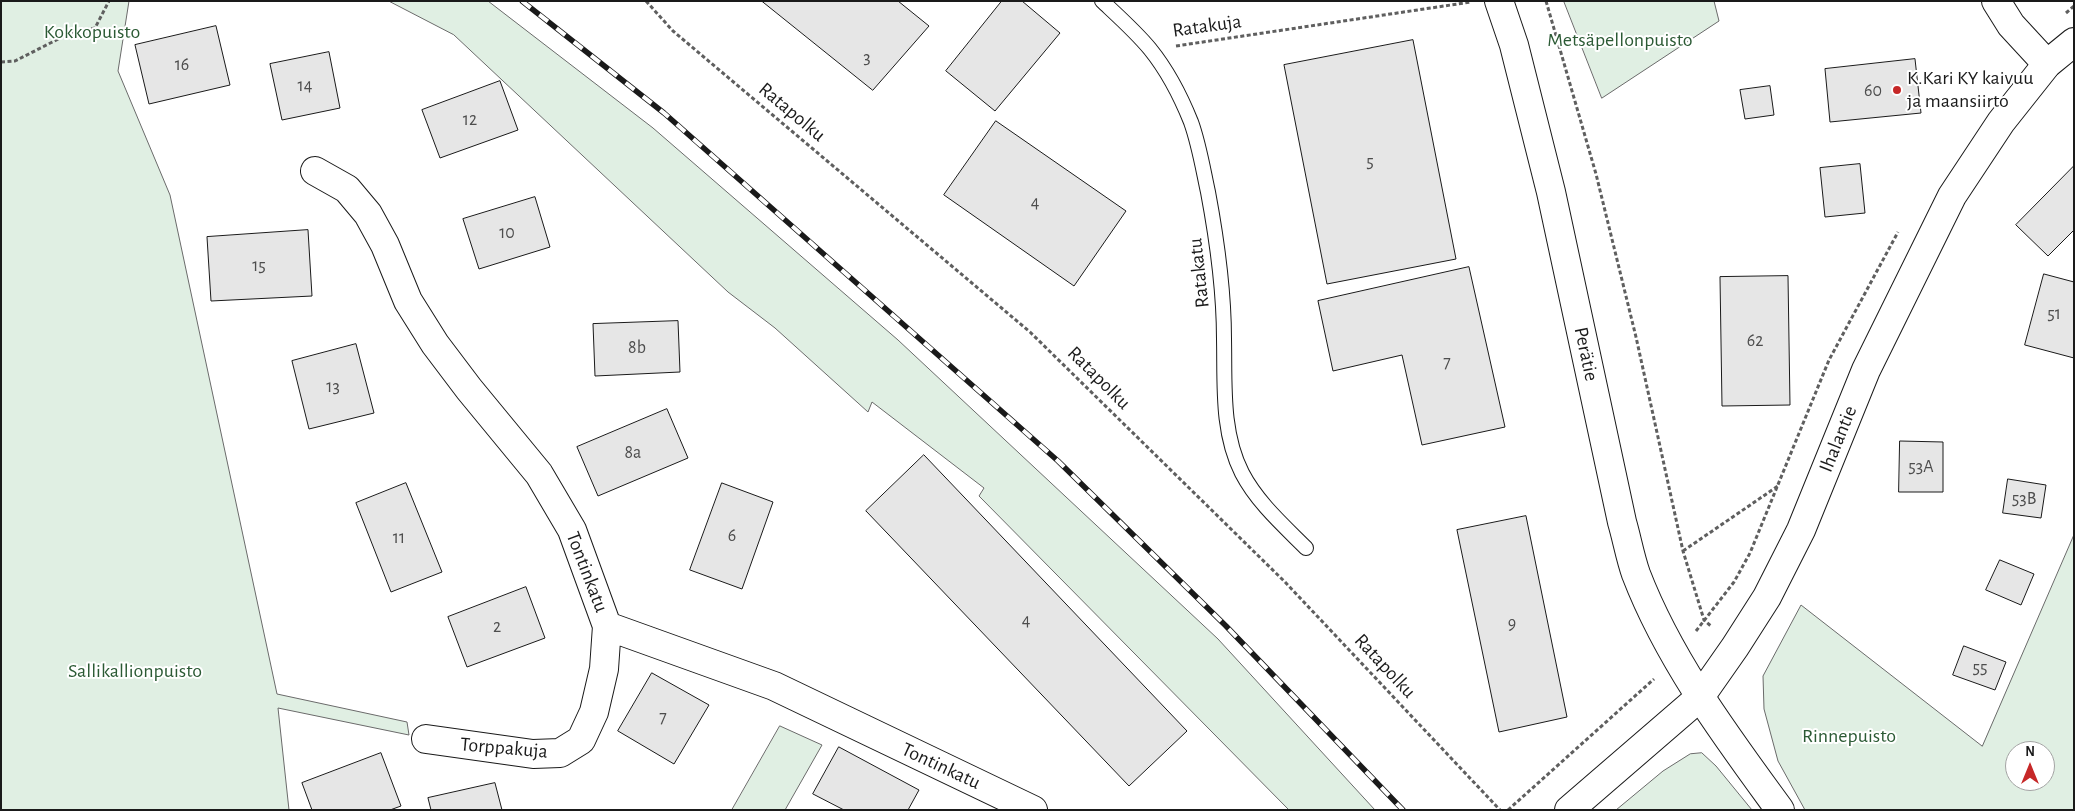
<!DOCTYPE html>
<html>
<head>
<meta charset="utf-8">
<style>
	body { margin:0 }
	#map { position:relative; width:2075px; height:811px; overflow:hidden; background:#fff; font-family:"Alegreya Sans",sans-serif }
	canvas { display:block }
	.frame { position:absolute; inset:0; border:2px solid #1a1a1a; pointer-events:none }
	.north { position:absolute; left:2005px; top:741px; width:50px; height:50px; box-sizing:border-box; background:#fff; border:1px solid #a3a3a3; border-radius:50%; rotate:0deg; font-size:14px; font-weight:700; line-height:20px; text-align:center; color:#1a1a1a }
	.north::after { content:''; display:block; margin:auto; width:18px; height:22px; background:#c62828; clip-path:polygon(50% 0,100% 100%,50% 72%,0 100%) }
</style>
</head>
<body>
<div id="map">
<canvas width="2075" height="811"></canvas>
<div class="frame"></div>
<div class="north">N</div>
</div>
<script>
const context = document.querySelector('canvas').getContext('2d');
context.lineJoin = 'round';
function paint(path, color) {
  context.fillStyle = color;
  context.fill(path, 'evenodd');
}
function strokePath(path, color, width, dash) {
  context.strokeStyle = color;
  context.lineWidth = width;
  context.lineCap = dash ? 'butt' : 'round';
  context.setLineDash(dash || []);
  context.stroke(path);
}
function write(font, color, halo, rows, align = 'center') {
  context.font = font + ' "Alegreya Sans",sans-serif';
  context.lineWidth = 4;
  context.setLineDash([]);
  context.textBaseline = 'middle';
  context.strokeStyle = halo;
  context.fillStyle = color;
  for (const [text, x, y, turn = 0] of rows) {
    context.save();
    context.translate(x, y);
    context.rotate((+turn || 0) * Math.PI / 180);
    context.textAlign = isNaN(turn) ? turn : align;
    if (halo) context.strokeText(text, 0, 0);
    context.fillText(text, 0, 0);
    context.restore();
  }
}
const green = new Path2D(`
	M1 1H129L118 71 170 195 277 694 407 722 409 735 278 708 289 810H1Z
	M389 1H488L653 128 898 340 1218 639 1375 810H1289L979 496 984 488 872 402 868 412 775 328 728 292 454 35Z
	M1564 1H1714L1719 21 1602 98Z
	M2074 535V810H1805L1778 761 1764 709 1763 676 1801 605 1982 746ZM2015 751H2045V781H2015Z
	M780 726 822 745 785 810H732Z
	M1702 753 1716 766 1752 810H1616L1663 771 1690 754Z`);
paint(green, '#e0efe3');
strokePath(green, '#6a6a6a', 1);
const building = new Path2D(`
	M762 1H898L929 26 873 90Z
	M1002 1H1022L1060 33 995 111 946 71Z
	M216 26 230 85 149 104 135 45Z
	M1413 40 1456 259 1327 284 1284 65Z
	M329 52 340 108 282 120 270 64Z
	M1915 59 1921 113 1830 122 1825 69Z
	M500 81 518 130 440 158 422 110Z
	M1770 86 1774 115 1745 119 1740 90Z
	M996 121 1126 211 1074 286 944 195Z
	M1860 164 1865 213 1825 217 1820 168Z
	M2074 166V230L2048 256 2016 225Z
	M535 197 550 247 479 269 463 219Z
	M308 230 312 296 211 301 207 237Z
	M1469 267 1505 427 1422 445 1402 355 1333 371 1318 301Z
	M2044 274 2074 282V358L2025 345Z
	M1788 276 1790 405 1722 406 1720 277Z
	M678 321 680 372 595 376 593 324Z
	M356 344 374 413 309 429 292 361Z
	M667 409 688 458 598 496 577 447Z
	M1900 441 1943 442V492H1899Z
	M924 455 1187 731 1129 786 866 511Z
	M2008 479 2046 485 2041 518 2003 513Z
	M406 483 442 572 391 592 356 503Z
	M722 483 773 502 742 589 690 570Z
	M1526 516 1567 717 1499 732 1457 530Z
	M2000 560 2034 574 2021 605 1986 590Z
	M526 587 545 638 467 667 448 617Z
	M1964 646 2006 662 1995 690 1953 675Z
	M652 673 709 705 674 764 618 731Z
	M839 747 919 790 908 810H844L813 794Z
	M381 753 401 806 390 810H312L302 783Z
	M495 783 502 810H431L428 798Z`);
paint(building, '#e6e6e6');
strokePath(building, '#1a1a1a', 1);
const service = new Path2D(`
	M1102 1C1118 16 1136 32 1150 49 1167 70 1181 97 1191 122 1199 144 1203 169 1208 192 1217 240 1224 290 1224 339 1225 383 1221 432 1242 473 1257 502 1283 525 1306 548`);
const minor = new Path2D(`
	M1499 1 1514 45 1551 192 1622 522C1627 539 1630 557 1636 574 1669 660 1726 736 1780 810
	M1996 1 2011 25 2047 64
	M315 171 347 189 368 214 385 245 408 301 435 344 469 389 539 474 572 530 607 626 774 686 1033 810
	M426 739 533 754 560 753 581 740 594 712 604 669 607 626`);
const tertiary = new Path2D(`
	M1569 810 1700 697 1735 647 1767 597 1801 530 1866 370 1952 196 2001 122 2047 64 2074 42`);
strokePath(service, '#1a1a1a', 16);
strokePath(minor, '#1a1a1a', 30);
strokePath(tertiary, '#1a1a1a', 30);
strokePath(new Path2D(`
	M646 1 673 31 1030 332 1285 582 1500 810
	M1546 1 1596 174 1636 337 1683 551 1704 620 1712 627
	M2066 13 2074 6
	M1176 46 1471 2
	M1 62 15 61 72 32 95 28 109 1
	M1683 551 1778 486
	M1696 631 1734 582 1750 553 1829 360 1898 232
	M1508 810 1654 679`), '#5f5f5f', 3, [4, 2.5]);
strokePath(service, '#fff', 14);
strokePath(minor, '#fff', 28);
strokePath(tertiary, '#fff', 28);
const rail = new Path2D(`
	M522 1 664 113 1058 461 1226 626 1403 810`);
strokePath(rail, '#1a1a1a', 5.5);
strokePath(rail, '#fff', 4, [11]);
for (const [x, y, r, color] of [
	[1897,90,5,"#c62828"]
]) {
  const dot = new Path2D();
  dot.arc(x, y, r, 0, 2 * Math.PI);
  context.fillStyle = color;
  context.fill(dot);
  strokePath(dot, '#fff', 2);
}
write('18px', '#4d4d4d', null, [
	["3",867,58],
	["16",182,65],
	["14",305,86],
	["60",1873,91],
	["12",470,120],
	["5",1370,162],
	["4",1035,203],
	["10",507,233],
	["15",259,266],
	["51",2054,314],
	["62",1755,341],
	["8b",637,348],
	["7",1447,363],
	["13",333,387],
	["8a",633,453],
	["53A",1921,467],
	["53B",2024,499],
	["6",732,536],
	["11",399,538],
	["4",1026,621],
	["9",1512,624],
	["2",497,627],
	["55",1980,668],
	["7",663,718]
]);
write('20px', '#1a1a1a', '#fff', [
	["Ratakuja",1207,26,-8],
	["Ratapolku",792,112,40],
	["Ratakatu",1199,273,-96],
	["Perätie",1586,354,78],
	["Ratapolku",1099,378,45],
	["Ihalantie",1838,439,-68],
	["Tontinkatu",587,572,69],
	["Ratapolku",1385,666,47],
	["Torppakuja",504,748,5],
	["Tontinkatu",941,766,25]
]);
write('20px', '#2b5a34', '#fff', [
	["Kokkopuisto",92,32],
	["Metsäpellonpuisto",1620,40],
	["Sallikallionpuisto",135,671],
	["Rinnepuisto",1849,736]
]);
write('20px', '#1a1a1a', '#fff', [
	["K.Kari KY kaivuu",1907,78],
	["ja maansiirto",1907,101]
], 'left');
</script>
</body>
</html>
